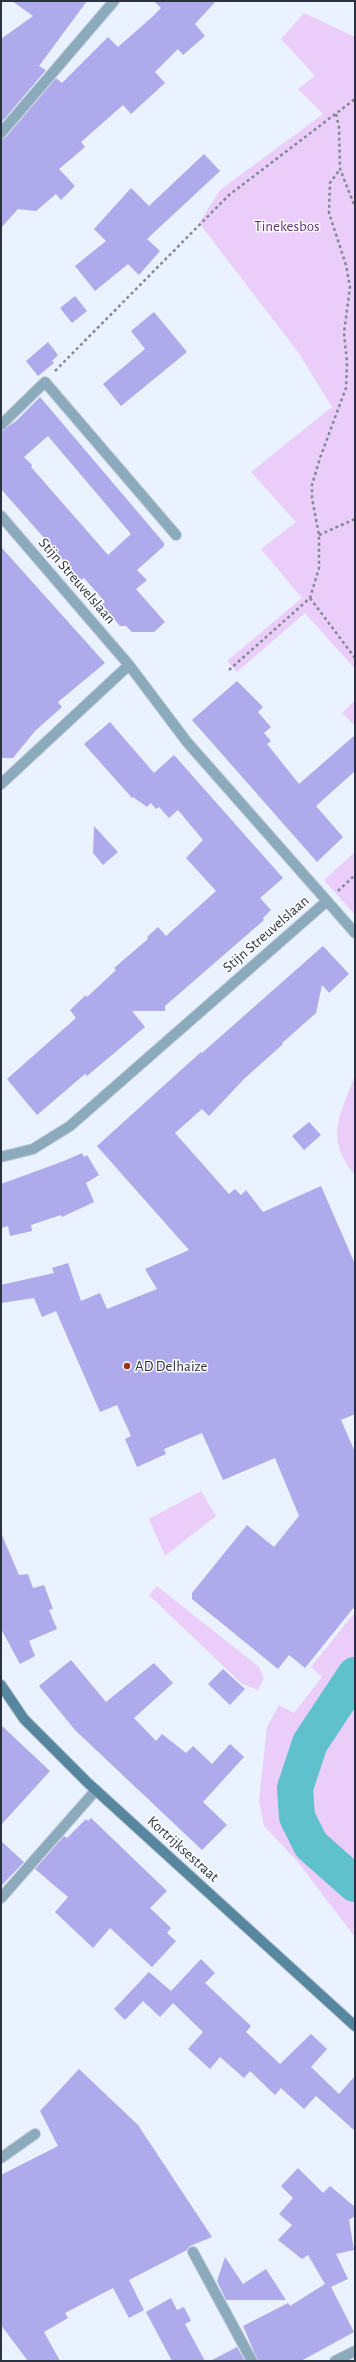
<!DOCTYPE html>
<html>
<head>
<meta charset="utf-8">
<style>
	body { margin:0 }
	#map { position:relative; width:356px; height:2362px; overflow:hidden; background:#eaf2ff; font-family:"Alegreya Sans",sans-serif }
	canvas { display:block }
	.frame { position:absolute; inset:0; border:2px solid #2b323f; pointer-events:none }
</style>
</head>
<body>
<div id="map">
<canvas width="356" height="2362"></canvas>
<div class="frame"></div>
</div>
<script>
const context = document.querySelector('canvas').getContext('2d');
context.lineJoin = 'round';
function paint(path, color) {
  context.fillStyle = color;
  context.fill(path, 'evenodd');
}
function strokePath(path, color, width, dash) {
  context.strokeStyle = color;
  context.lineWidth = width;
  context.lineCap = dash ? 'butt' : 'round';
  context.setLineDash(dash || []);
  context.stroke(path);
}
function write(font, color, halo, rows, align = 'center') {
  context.font = font + ' "Alegreya Sans",sans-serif';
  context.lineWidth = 3;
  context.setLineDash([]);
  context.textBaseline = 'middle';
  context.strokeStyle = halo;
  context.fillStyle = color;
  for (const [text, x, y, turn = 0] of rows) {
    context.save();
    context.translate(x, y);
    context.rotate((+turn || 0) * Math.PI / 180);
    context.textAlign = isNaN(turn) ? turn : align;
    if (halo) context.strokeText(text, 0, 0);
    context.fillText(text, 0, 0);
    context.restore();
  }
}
paint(new Path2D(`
	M304 13 355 37V669L305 613 237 672 227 661 302 598 261 549 296 522 251 472 332 407 298 352 199 223 220 190 323 114 298 89 315 76 281 39Z
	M355 700V726L342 713Z
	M355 852V915L324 880Z
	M355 1075V1175C324 1137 340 1116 355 1075Z
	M201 1491 216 1516 165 1556 149 1519Z
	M157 1586 259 1667 264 1678 258 1690 242 1684 149 1595Z
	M355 1612V1659L318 1715 299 1756 287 1808 290 1823 302 1846 355 1891V1937L297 1861 264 1826 259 1801 267 1727 279 1705 294 1713 322 1677 311 1667Z
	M355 1686V1878C342 1867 314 1846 306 1831 283 1785 328 1721 355 1686Z`), '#ebcdfa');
strokePath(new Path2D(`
	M355 1675 310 1743 295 1788 297 1817 311 1845 355 1884`), '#5ec1cc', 36);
paint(new Path2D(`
	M12 1H87L39 66 46 70 1 123V39L33 16Z
	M154 1H216L195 24 205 36 183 55 178 49 155 72 165 83 131 114 123 105 81 142 85 147 59 169 75 186 61 200 56 194 36 211 18 209 1 228V139L6 137 56 78 62 83 108 37 118 47 151 18 161 8Z
	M204 154 220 171 147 239 160 251 139 275 128 264 95 291 75 266 106 241 94 229 131 188 149 206Z
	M75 296 87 311 72 323 60 308Z
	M154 312 187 352 121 406 103 384 145 349 131 331Z
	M48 342 58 355 52 361 54 363 38 376 26 361Z
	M40 397 164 543V546L137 570 147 580 136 589 165 622 154 632H132L126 626H120L102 604 105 602 84 578 81 580 1 489V431L16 421ZM48 436 131 534 108 555 31 467 32 465 24 457Z
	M1 547 105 663 58 702 62 707 35 731 13 758H1Z
	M237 681 263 707 258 712 271 727 264 733 271 741 267 744 299 784 355 735V771L316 806 343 837 317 862 192 720Z
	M110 722 154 773 174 755 283 878 260 898 271 910 263 918 264 920 165 1006V1011H132L145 1027 87 1076 85 1074 37 1115 7 1079 76 1018 70 1010 86 995 87 997 116 970 114 968 148 939 147 937 158 927 166 936 216 891 186 858 203 840 178 810 169 818 159 807 156 809 151 803 147 807 133 797 132 798 84 744Z
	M94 826 118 852 103 865 93 853Z
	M323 946 349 974 329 993 322 985 316 1013 282 1043 283 1044 245 1078 209 1116 202 1109 175 1133 229 1194 235 1189 241 1195 246 1190 263 1212 321 1186 355 1264V1414L341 1420 355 1452V1606L305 1668 289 1655 278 1669 192 1599V1593L247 1525 274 1547 299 1516 275 1458 223 1480 202 1433 164 1449 166 1454 137 1467 125 1439 131 1436 117 1405 100 1412 56 1311 42 1317 34 1298 1 1303V1285L54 1273 52 1268 68 1263 81 1301 100 1293 107 1309 157 1289 145 1269 189 1250 97 1146 201 1052 202 1053Z
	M309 1122 321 1135 304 1150 292 1136Z
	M82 1153 84 1157 87 1155 99 1175 86 1183 94 1202 62 1217 61 1215 31 1225 32 1231 10 1236 8 1226 1 1228V1184L64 1161Z
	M1 1533 19 1575 28 1574 33 1588 44 1585 53 1609 49 1610 57 1629 29 1641 35 1656 20 1664 1 1629Z
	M71 1660 106 1702 154 1663 173 1683 134 1718 156 1741 162 1734 186 1753 193 1746 212 1764 230 1744 244 1757 203 1802 227 1825 202 1850 75 1730 39 1686Z
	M223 1669 245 1689 230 1705 208 1684Z
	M1 1725 50 1771 1 1825Z
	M91 1818 167 1891 150 1908 171 1928 167 1933 176 1941 152 1967 110 1928 93 1948 55 1912 68 1897 35 1869 64 1836 67 1838 86 1819 88 1821Z
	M1 1841 24 1862 1 1886Z
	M201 1959 215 1973 205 1983 251 2026 246 2032 280 2064 311 2034 327 2049 311 2067 339 2094 355 2076V2131L316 2096 304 2109 281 2088 275 2095 250 2071 244 2078 220 2057 210 2069 188 2049 203 2032 173 2003 160 2017 143 2001 125 2020 114 2009 149 1972 171 1991Z
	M79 2069 138 2125 212 2237 190 2246 187 2250 129 2280 144 2310 129 2318 113 2288 65 2313 68 2318 44 2332 60 2361H28L1 2325V2175L58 2146 40 2111Z
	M298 2168 323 2193 330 2186 355 2207V2216L349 2220 354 2250 336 2254 348 2279 331 2287 354 2332 301 2361H258L243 2326 288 2303 290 2306 325 2284 308 2255 302 2259 278 2240 292 2225 279 2214 293 2198 281 2186Z
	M225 2257 243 2284 266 2269 286 2300H226L217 2281Z
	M171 2298 177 2310 184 2307 191 2321 185 2324 205 2361H172L146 2312Z
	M237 2347 245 2361H210Z`), '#aeaaeb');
const lane = new Path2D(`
	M1 425 45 382 176 535
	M327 901 355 933
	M1 1898 96 1790
	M1 2158 35 2134
	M193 2252 252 2361`);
const street = new Path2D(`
	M1 133 114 1
	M1 516 129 665 187 742 327 901 70 1126 33 1149 1 1157
	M1 784 129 665
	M335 2361 355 2351`);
const secondary = new Path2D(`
	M1 1685 24 1719 88 1783 355 2026`);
strokePath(lane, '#c8cfdc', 12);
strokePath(street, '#c8cfdc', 12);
strokePath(secondary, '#c8cfdc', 12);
strokePath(new Path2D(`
	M336 114 339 127 340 169 355 207
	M55 371 229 195 355 99
	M319 535 355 519
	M310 598 355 658
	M229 670 310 598 319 568V535L312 498V485L320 458 346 388 347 362 344 333 350 287 346 265 329 213 330 183 340 169
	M338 891 355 875`), '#828996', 2.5, [3, 3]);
strokePath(lane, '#8baabb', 10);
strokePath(street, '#8baabb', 10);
strokePath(secondary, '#57869f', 10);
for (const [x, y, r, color] of [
	[127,1366,4,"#993212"]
]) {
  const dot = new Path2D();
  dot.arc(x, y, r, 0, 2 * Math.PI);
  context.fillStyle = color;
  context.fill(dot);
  strokePath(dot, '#fff', 1.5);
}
write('15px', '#623178', '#fff', [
	["Tinekesbos",287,226]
]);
write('15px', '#2b323f', '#fff', [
	["Stijn Streuvelslaan",77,581,49],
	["Stijn Streuvelslaan",266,934,-41],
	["Kortrijksestraat",183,1849,42]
]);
write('15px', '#2b323f', '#fff', [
	["AD Delhaize",135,1366]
], 'left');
</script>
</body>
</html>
